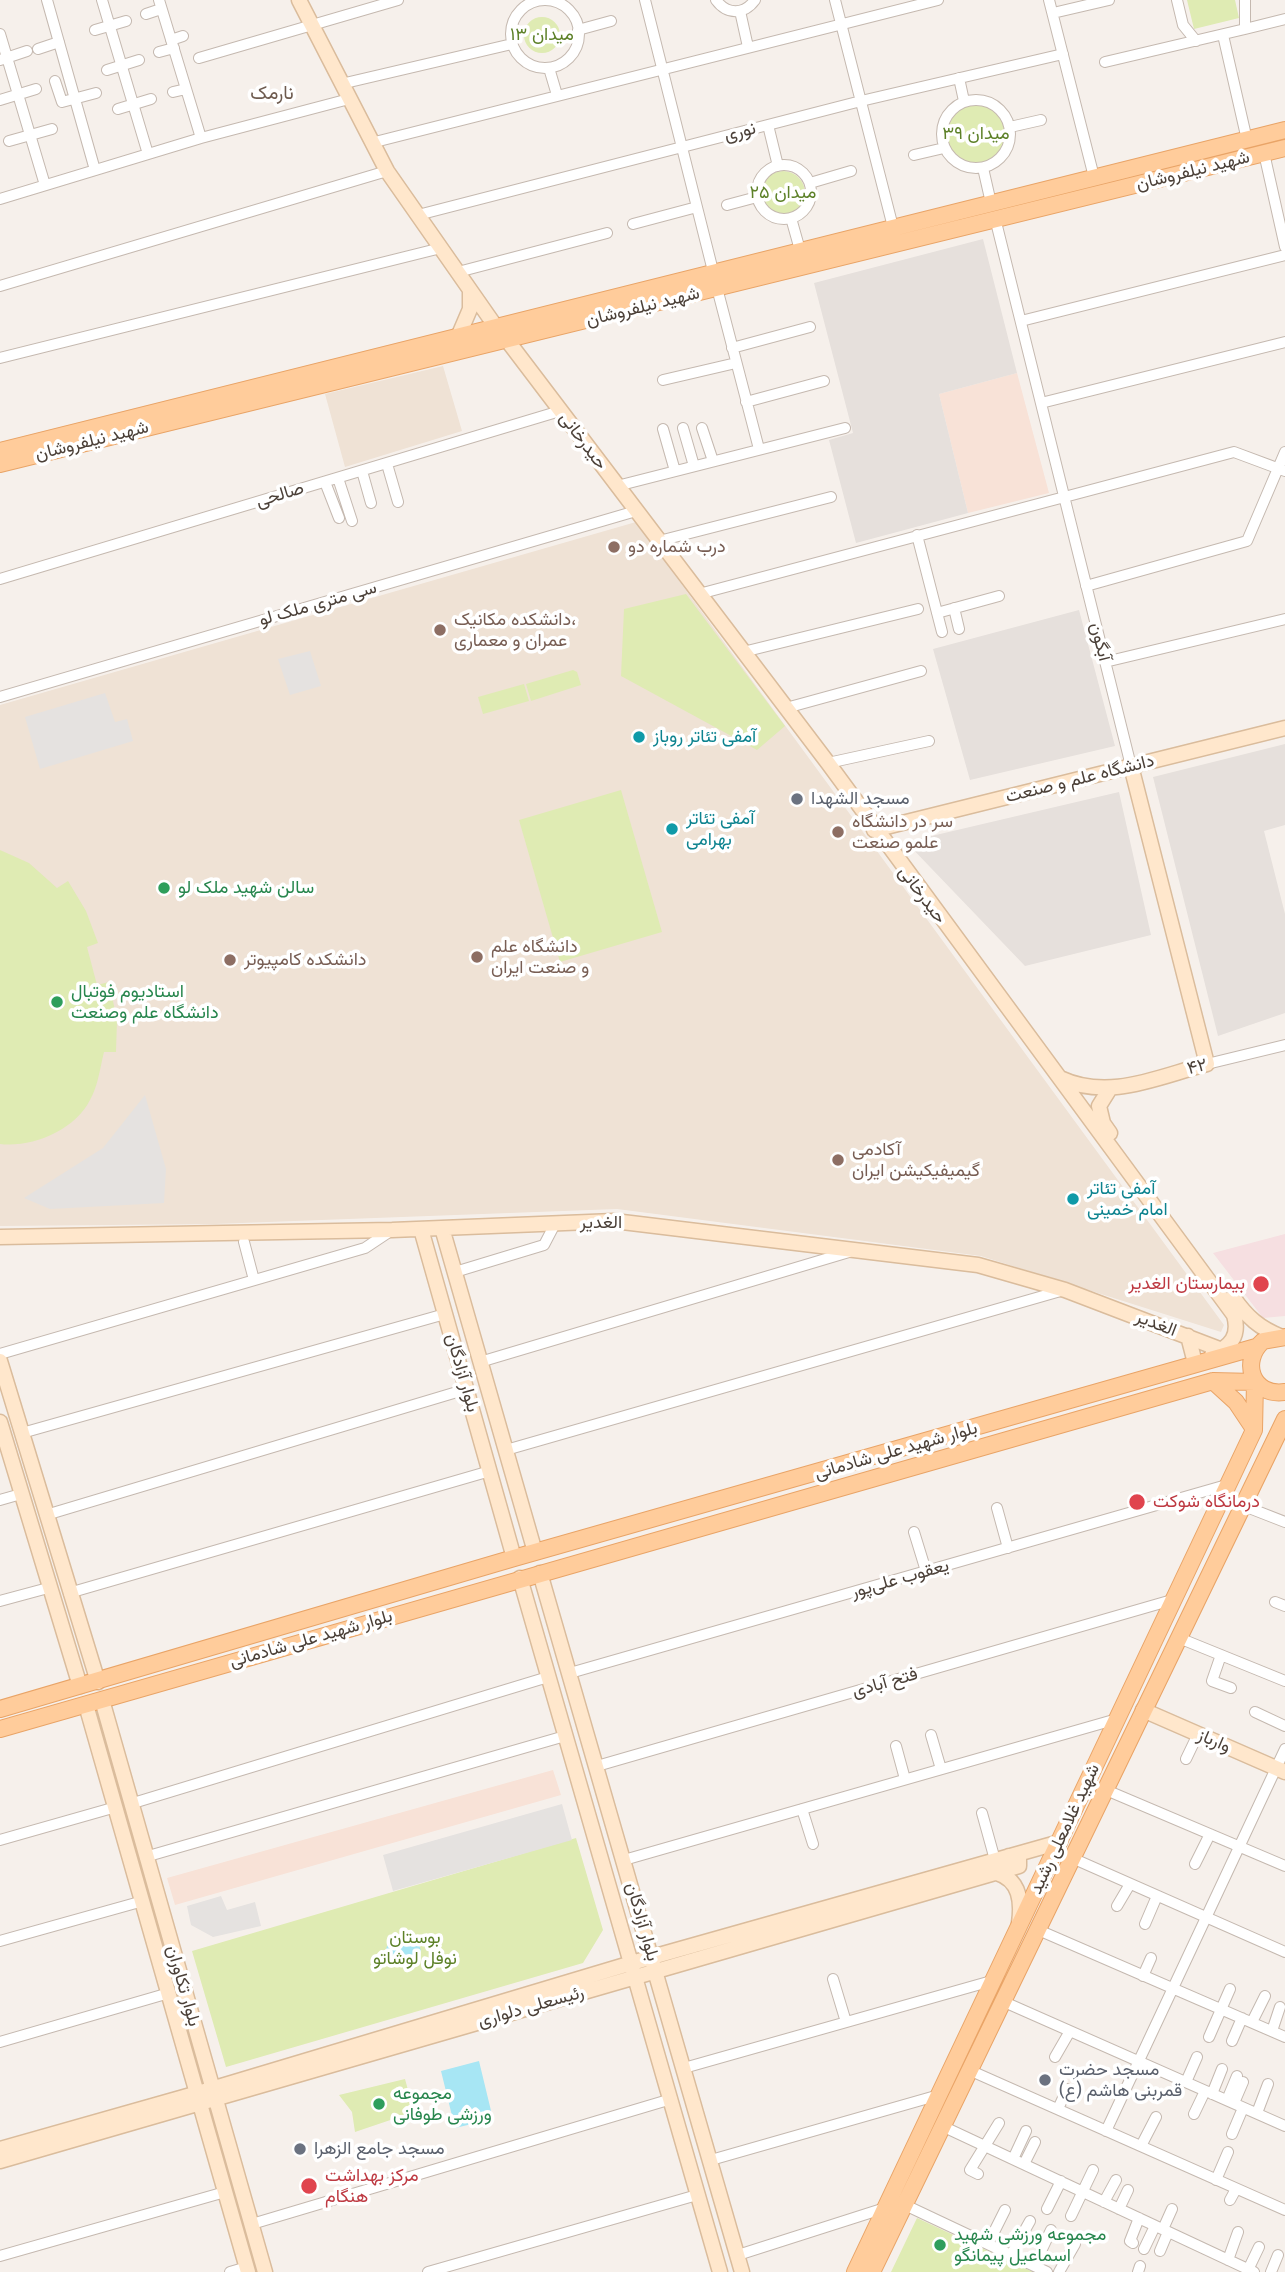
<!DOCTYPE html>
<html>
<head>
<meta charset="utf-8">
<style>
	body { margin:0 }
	canvas { display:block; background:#f6f0eb }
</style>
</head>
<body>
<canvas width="1285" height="2272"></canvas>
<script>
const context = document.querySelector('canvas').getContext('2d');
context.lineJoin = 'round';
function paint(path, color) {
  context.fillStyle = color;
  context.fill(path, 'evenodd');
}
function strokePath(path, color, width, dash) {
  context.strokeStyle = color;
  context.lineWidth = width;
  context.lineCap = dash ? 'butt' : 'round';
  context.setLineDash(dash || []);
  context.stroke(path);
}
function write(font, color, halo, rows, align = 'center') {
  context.font = font + ' "Fira Sans",Vazirmatn,sans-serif';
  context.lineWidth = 7;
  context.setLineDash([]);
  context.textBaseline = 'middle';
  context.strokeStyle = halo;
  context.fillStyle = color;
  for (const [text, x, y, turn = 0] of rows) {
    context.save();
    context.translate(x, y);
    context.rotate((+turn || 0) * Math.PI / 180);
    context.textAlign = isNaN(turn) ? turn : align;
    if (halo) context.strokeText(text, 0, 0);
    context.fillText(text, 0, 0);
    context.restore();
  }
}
paint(new Path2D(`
	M1017 373 1049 493 968 513 939 394Z
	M553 1770 561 1795 175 1905 167 1878Z`), '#f8e2d7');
paint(new Path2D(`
	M983 239 1017 373 939 394 968 513 856 543 829 440 853 433 814 283Z
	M1079 610 1115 746 970 780 933 649Z
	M1285 744V825L1264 831 1285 914V1013L1218 1036 1153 777Z
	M1119 792 1151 935 1025 966 906 842Z`), '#e6e0dc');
paint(new Path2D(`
	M443 366 462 431 345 467 325 394Z
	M636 522 1224 1325 1221 1332 981 1256 617 1209 214 1224 0 1226V705Z`), '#efe2d5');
paint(new Path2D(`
	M1285 1234V1316L1263 1318 1213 1253Z`), '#f6dfe1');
paint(new Path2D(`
	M1187 0H1235L1239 18 1194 29Z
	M524 35a18 18 0 1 1 36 0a18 18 0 1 1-36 0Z
	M974 101 991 104 1010 127 1007 148 983 168 951 158 942 128 952 109Z
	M761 193a22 22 0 1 1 44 0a22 22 0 1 1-44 0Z
	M686 594 785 726 757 750 621 676 624 609Z
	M573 670 577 672 581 685 531 701 526 684Z
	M524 684 529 701 483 714 478 697Z
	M621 790 662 932 560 962 519 820Z
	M0 850 29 863 57 888 68 881 86 911 98 943 87 947 97 985 109 982 117 1020 116 1052H104C100 1068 98 1086 90 1100 75 1130 32 1148 0 1144Z
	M576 1838 603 1930 583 1963 226 2067 192 1951Z
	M405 2079 414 2112 355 2132 352 2112 339 2095Z
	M917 2218 1033 2272H891Z`), '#dfebb3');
paint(new Path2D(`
	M310 651 321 686 290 695 278 659Z
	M105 693 115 722 127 719 133 741 40 769 25 717Z
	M145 1095 166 1169 164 1203 50 1209 24 1198 103 1148Z
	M562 1804 572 1840 393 1891 383 1855Z
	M221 1896 227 1910 255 1902 261 1926 213 1937 191 1925 187 1906Z`), '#e5e2e0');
paint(new Path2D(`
	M405 1940 419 1944 421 1951C414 1964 401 1966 387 1962L384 1957 387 1946Z
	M479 2061 493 2119 455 2128 441 2071Z`), '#a7e6f4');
const minor = new Path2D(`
	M47 0 95 170
	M102 0 148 154
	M159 0 201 138
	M645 0 713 271
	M716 0C727 15 744 15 755 0
	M835 0 893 227
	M1049 0 1094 177
	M1177 0 1183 25 1196 41
	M511 34a34 34 0 1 1 68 0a34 34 0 1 1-68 0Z
	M740 11 748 47
	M1053 13 1109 0
	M146 14 161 9
	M1245 29 1285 19
	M95 30 126 21
	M578 30 611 21
	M0 34 45 185
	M1223 35 1247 140
	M171 40 183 36
	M38 49 59 42
	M159 52 174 48
	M199 58 398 0
	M0 60 27 51
	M1105 62 1245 29V0
	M549 68 557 95
	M107 70 139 60
	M959 78 964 101
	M55 81 62 102 96 93
	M341 84 512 44
	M173 92 186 89
	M942 134a34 34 0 1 1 68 0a34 34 0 1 1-68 0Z
	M0 100 36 89
	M118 109 151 99
	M768 125 778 166
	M1010 127 1041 120
	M9 141 52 129
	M371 143 938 0
	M1264 153 1285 247
	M914 155 944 148
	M757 192a27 27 0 1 1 54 0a27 27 0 1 1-54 0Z
	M983 168 991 203
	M810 183 851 171
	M0 199 201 138 349 99
	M727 205 757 197
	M418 215 861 101 1063 54
	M791 218 800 250
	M995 218 1131 766
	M633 224 697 207
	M458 272 607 233
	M0 286 387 171
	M717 288 759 449
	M1021 321 1285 255
	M732 348 810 327
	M0 358 441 248
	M663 380 736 363
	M746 402 824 381
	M1041 403 1285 342
	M683 428 694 466
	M702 428 713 461
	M663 429 675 471
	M387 464 398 502
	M362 471 371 503
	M338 478 352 521
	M325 482 339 518
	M617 486 845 428
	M917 535 942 632
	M659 541 831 497
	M0 579 560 411
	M1086 586 1247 541 1285 452
	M699 594 1234 452 1285 471
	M954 608 959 629
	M937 613 999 596
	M743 652 918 609
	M1105 662 1285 619
	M0 697 636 511
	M786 708 921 671
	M828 763 929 741
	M1207 1064 1285 1045
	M244 1242 254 1280
	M455 1272 544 1245 555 1224
	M0 1354 365 1248 392 1230
	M480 1362 849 1252
	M22 1433 445 1314
	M506 1450 1064 1290
	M0 1500 21 1494
	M1244 1506 1285 1522
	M997 1508 1008 1548
	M46 1515 467 1389
	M914 1532 926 1571
	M69 1593 490 1471
	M0 1601 48 1588
	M1275 1602 1285 1606
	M1179 1638 1285 1681
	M1221 1655 1212 1681 1231 1688
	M570 1673 1230 1484
	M1255 1712 1285 1726
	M931 1735 941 1769
	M896 1746 905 1779
	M1186 1759 1198 1734
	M597 1766 1172 1600
	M1106 1790 1285 1866
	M130 1804 548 1677
	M802 1809 813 1844
	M982 1813 995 1860
	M0 1840 116 1807
	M1053 1855 1072 1858 1285 1952
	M145 1857 565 1736
	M624 1860 1117 1719
	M1195 1864 1210 1834
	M1117 1906 1130 1884
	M1145 1924 1157 1896
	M1036 1929 1285 2037
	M0 1941 143 1901
	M1143 1976 1151 1958
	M833 1979 846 2022
	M1002 2001 1285 2126
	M1252 2022 1265 1996
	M1272 2031 1280 2007
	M1209 2037 1230 1989
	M1232 2041 1242 2018
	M0 2042 169 1993
	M1055 2057 1070 2031
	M684 2068 995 1980
	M969 2070 1285 2210
	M1186 2082 1197 2057
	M1212 2094 1222 2069
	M1227 2100 1237 2076
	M1234 2103 1243 2082
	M1058 2109 1067 2089
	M1257 2113 1268 2084
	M1194 2114 1205 2091
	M942 2126 1254 2272
	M1106 2131 1285 1749
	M1232 2134 1243 2108
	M1141 2146 1156 2117
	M1013 2159 1026 2131
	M711 2160 939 2095
	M1024 2164 1035 2142
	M978 2174 970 2170 999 2123
	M1216 2180 1228 2152
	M1230 2200 1236 2189
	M1104 2202 1116 2180
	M905 2205 1047 2272
	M1047 2209 1061 2181
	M1119 2209 1128 2190
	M1071 2216 1093 2170
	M252 2224 668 2100
	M1163 2229 1172 2209
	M1133 2243 1130 2241 1139 2218
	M988 2244 1005 2210
	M1144 2249 1155 2226
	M1160 2251 1168 2232
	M738 2255 885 2208
	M1011 2255 1030 2221
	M0 2256 225 2192
	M1228 2260 1238 2232
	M1034 2266 1051 2230
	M230 2272 247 2267
	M428 2272 697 2195
	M1059 2272 1075 2244
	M1138 2272 1140 2266
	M1247 2272 1259 2247
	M1271 2272 1278 2255`);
const secondary = new Path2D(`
	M299 0 387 171 496 327
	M458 337 470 309V290
	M507 340 828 763 1234 1315C1240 1336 1231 1346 1212 1355
	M874 830 1285 728
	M1060 1078C1109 1101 1157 1077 1207 1064L1131 766
	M1109 1090 1099 1106 1103 1123 1110 1133
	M442 1228 535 1552
	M421 1229 514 1558
	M0 1237 392 1230 614 1221 978 1265 1065 1290 1222 1350
	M1233 1297C1247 1317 1259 1328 1282 1337
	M1188 1336 1195 1363
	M0 1361 98 1682
	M0 1422 80 1686
	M540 1573 742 2272
	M520 1578 720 2272
	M102 1700 265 2272
	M86 1705 248 2272
	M1143 1710 1285 1772
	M997 1873C1020 1880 1022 1902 1019 1923
	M0 2149 198 2093 652 1957 1060 1842
	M0 2161 1019 1866V1859L1009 1856`);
const primary = new Path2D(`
	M0 451 1285 130
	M0 464 1285 148
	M1285 1337 1263 1341C1240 1361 1252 1397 1285 1392
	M1213 1381 1236 1402 1254 1429
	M0 1709 514 1558 1256 1347
	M0 1729 1213 1381 1255 1382 1254 1430 855 2272
	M872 2272 1285 1419`);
strokePath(minor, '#c5b9b0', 12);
strokePath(secondary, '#dabc9c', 17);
strokePath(primary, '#e9a467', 18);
strokePath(minor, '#fff', 10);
strokePath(secondary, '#ffe7cc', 14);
strokePath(primary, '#ffcc9b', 16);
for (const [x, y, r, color] of [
	[614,547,7,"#8d6e63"],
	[440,630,7,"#8d6e63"],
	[639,737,7,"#0f9aa8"],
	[797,799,7,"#6b7280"],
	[672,829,7,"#0f9aa8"],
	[838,832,7,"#8d6e63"],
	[164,888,7,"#2e9e5b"],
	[477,957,7,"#8d6e63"],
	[230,960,7,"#8d6e63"],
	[57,1002,7,"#2e9e5b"],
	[838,1160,7,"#8d6e63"],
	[1073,1199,7,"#0f9aa8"],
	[1261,1284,9,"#e0444e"],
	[1137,1502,9,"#e0444e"],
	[1045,2080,7,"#6b7280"],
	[379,2104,7,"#2e9e5b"],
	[300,2149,7,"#6b7280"],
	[309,2186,9,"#e0444e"],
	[940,2245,7,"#2e9e5b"]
]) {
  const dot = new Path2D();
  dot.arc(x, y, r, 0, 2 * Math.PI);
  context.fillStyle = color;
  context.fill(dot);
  strokePath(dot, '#fff', 2.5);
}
write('18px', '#5d8128', '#fff', [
	["میدان ۱۳",542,35],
	["میدان ۳۹",976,134],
	["میدان ۲۵",783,193],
	["بوستان",415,1938],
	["نوفل لوشاتو",415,1959]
]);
write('18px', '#4b4038', '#fff', [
	["نوری",740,132,-14],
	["شهید نیلفروشان",1193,171,-14],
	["شهید نیلفروشان",643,307,-14],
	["شهید نیلفروشان",92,441,-14],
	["حیدرخانی",583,441,53],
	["صالحی",280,495,-17],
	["سی متری ملک لو",318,604,-16],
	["آبگون",1100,642,76],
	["دانشگاه علم و صنعت",1080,779,-14],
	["حیدرخانی",922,895,53],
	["۴۲",1197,1067,-14],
	["الغدیر",601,1223],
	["الغدیر",1156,1324,21],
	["بلوار آزادگان",462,1373,74],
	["بلوار شهید علی شادمانی",896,1451,-16],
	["یعقوب علی‌پور",900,1579,-16],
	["بلوار شهید علی شادمانی",311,1639,-16],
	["فتح آبادی",885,1683,-16],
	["وارباز",1214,1741,23],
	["شهید غلامعلی رشید",1065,1829,-65],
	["بلوار آزادگان",642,1922,74],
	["بلوار تکاوران",183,1986,74],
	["رئیسعلی دلواری",531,2007,-16]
]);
write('18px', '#785e54', '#fff', [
	["درب شماره دو",628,547],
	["دانشکده مکانیک،",454,620],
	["عمران و معماری",454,641],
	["سر در دانشگاه",852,822],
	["علمو صنعت",852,843],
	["دانشگاه علم",491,947],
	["و صنعت ایران",491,968],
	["دانشکده کامپیوتر",244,960],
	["آکادمی",852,1150],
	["گیمیفیکیشن ایران",852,1171]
], 'left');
write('18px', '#0d838f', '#fff', [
	["آمفی تئاتر روباز",653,737],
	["آمفی تئاتر",686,819],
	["بهرامی",686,840],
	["آمفی تئاتر",1087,1189],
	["امام خمینی",1087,1210]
], 'left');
write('18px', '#5b616d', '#fff', [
	["مسجد الشهدا",811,799],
	["مسجد حضرت",1059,2070],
	["قمربنی هاشم (ع)",1059,2091],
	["مسجد جامع الزهرا",314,2149]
], 'left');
write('18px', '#27864d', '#fff', [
	["سالن شهید ملک لو",178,888],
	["استادیوم فوتبال",71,992],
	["دانشگاه علم وصنعت",71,1013],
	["مجموعه",393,2094],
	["ورزشی طوفانی",393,2115],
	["مجموعه ورزشی شهید",954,2235],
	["اسماعیل پیمانگو",954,2256]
], 'left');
write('18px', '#be3a42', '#fff', [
	["بیمارستان الغدیر",1245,1284,"right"],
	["درمانگاه شوکت",1153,1502],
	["مرکز بهداشت",325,2176],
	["هنگام",325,2197]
], 'left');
write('19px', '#6e5b4f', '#fff', [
	["نارمک",272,94]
]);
</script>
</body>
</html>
